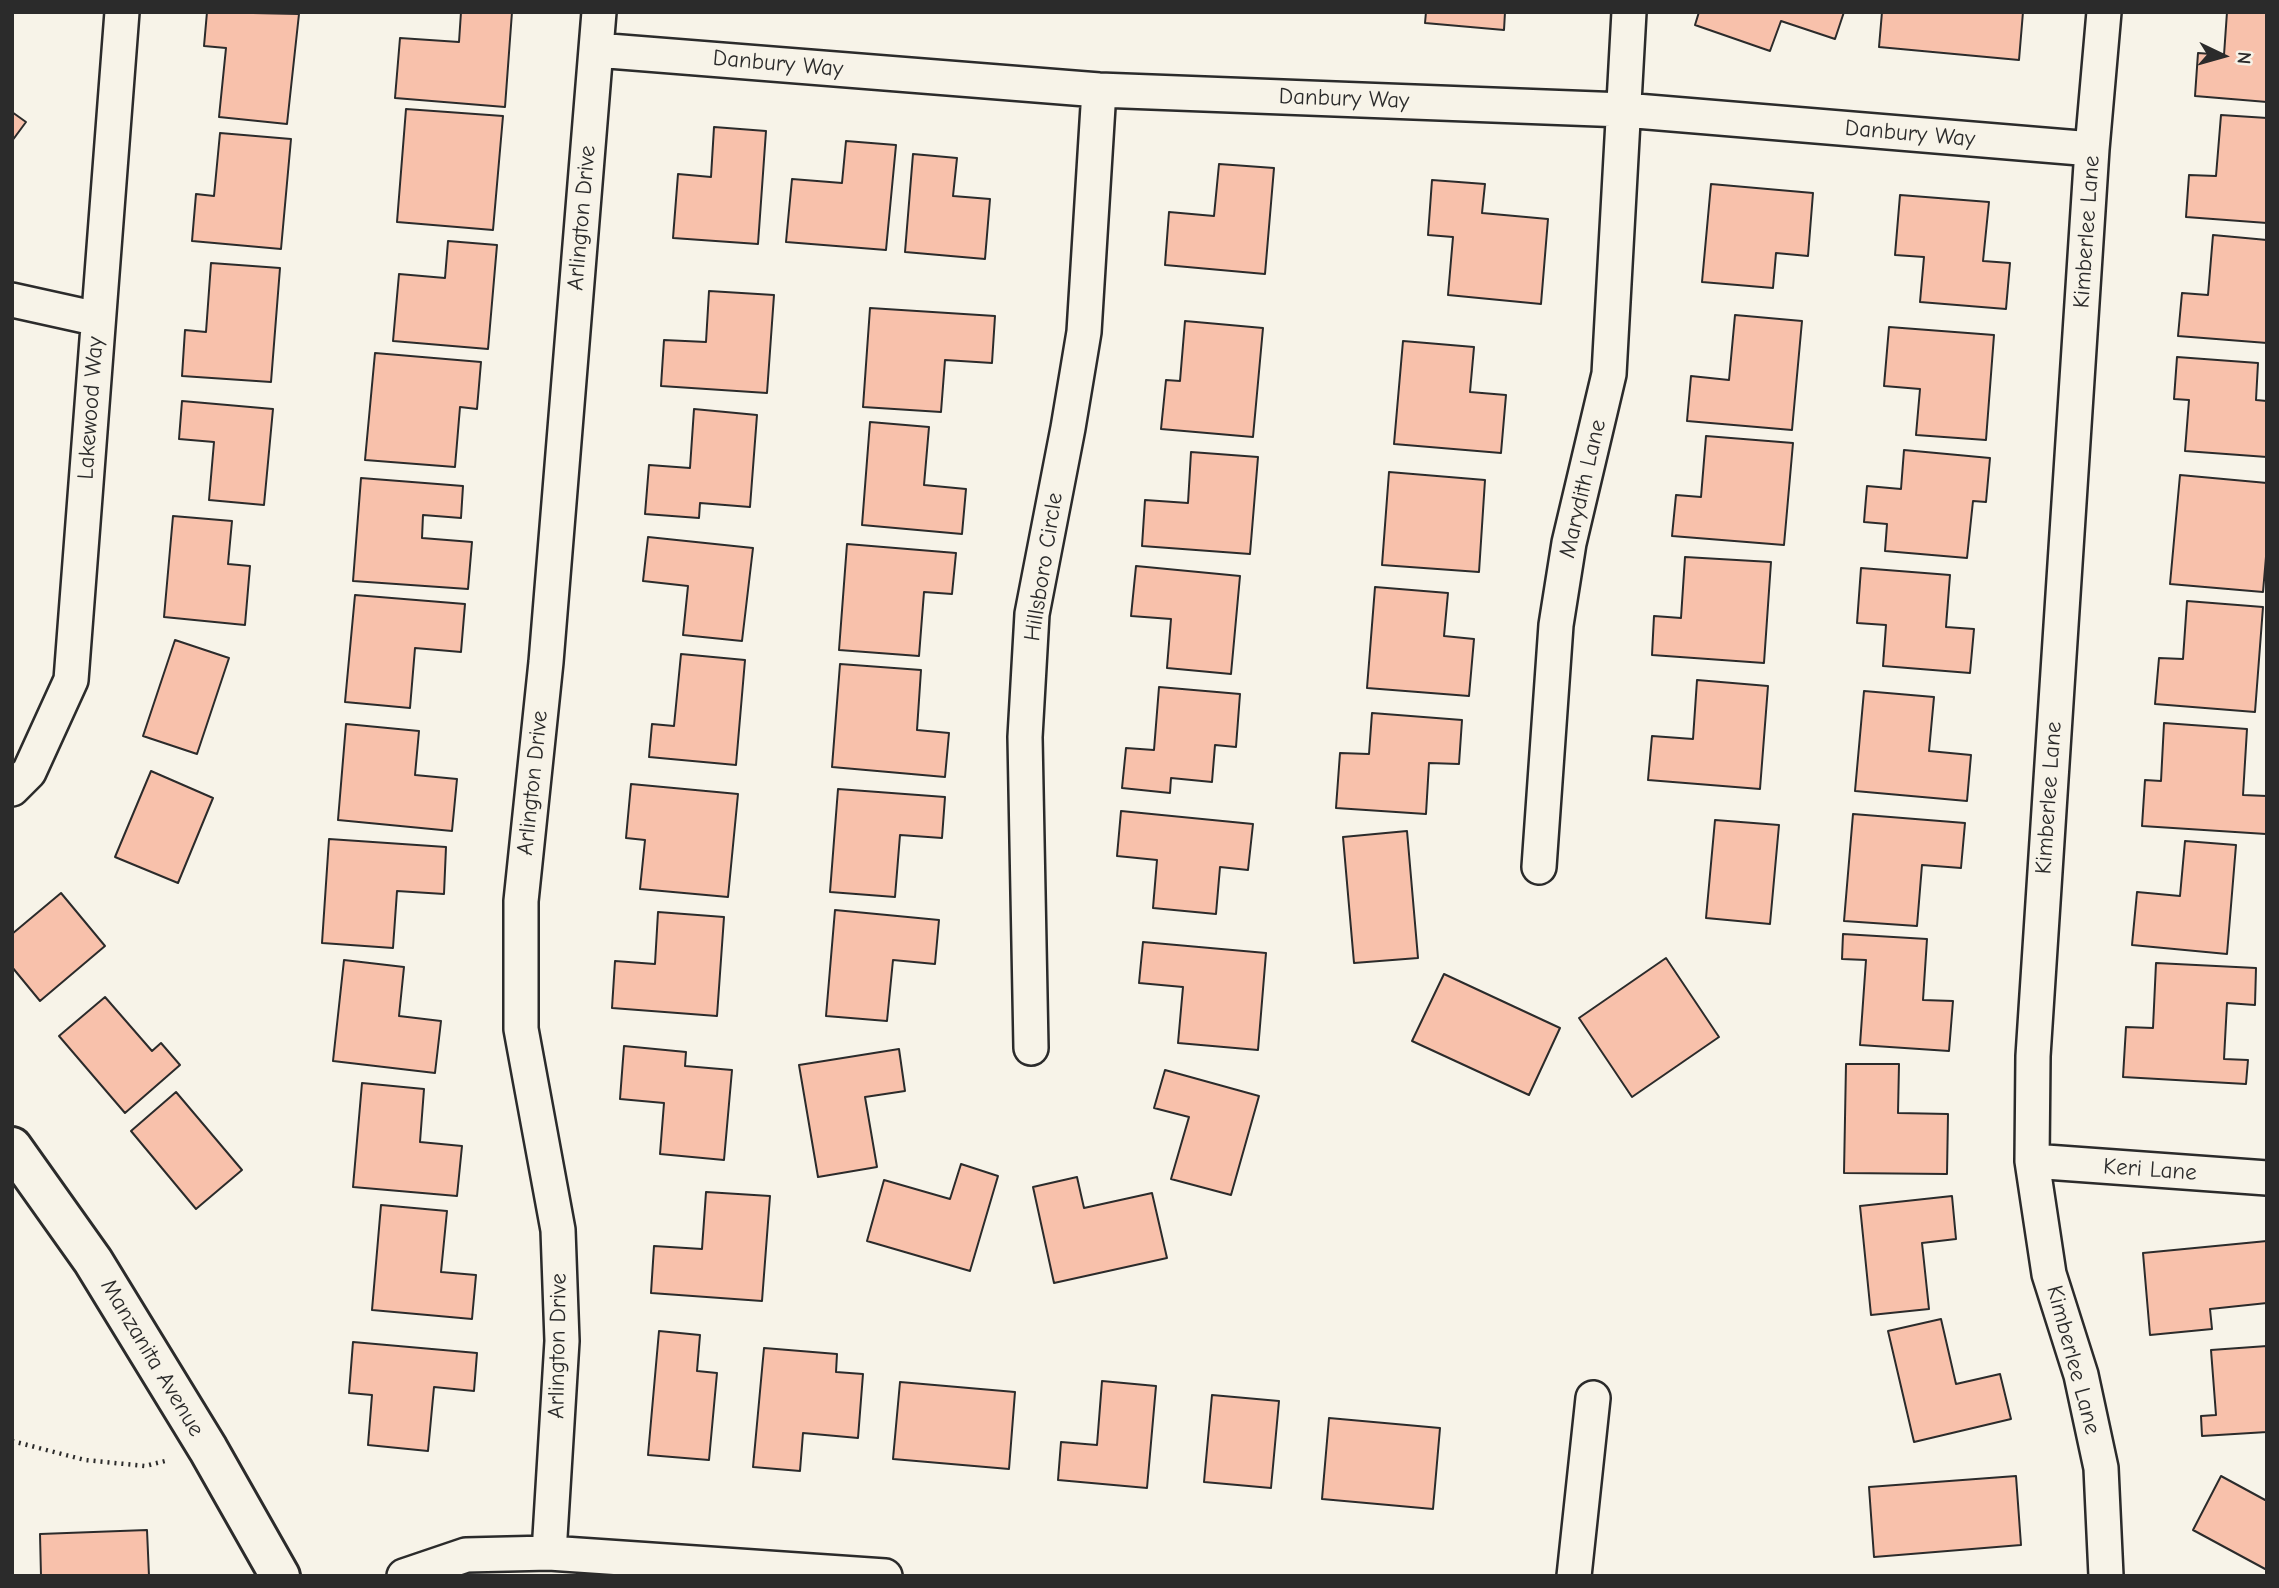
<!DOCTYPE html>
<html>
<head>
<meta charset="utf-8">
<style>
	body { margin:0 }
	#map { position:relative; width:2279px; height:1588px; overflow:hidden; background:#f7f3e8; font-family:"Comic Neue",sans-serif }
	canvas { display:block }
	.frame { position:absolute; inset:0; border:14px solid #2b2b2b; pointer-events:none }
	.north { position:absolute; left:2188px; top:21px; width:70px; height:70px; -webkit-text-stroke:5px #f7f3e8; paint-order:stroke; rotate:95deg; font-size:19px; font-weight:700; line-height:28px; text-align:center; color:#2b2b2b }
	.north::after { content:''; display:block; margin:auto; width:24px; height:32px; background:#2b2b2b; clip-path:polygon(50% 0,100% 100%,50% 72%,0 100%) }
</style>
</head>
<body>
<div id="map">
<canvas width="2279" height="1588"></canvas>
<div class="frame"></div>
<div class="north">N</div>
</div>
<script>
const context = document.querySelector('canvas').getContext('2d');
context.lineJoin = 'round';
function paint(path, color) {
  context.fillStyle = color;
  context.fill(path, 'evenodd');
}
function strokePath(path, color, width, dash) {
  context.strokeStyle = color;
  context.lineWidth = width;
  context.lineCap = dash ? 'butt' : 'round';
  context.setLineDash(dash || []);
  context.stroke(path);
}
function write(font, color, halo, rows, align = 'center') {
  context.font = font + ' "Comic Neue",sans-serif';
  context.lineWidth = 6;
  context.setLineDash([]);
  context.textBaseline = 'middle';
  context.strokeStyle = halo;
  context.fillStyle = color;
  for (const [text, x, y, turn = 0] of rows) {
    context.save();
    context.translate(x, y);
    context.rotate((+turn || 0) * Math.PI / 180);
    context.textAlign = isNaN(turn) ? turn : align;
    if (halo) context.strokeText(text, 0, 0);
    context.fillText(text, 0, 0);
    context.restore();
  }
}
const building = new Path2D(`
	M207 12 299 14 287 124 219 117 226 48 204 46Z
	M461 12H512L505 107 395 98 400 38 459 42Z
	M1426 12H1505L1504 30 1425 23Z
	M1699 12H1844L1835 39 1781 21 1770 51 1695 25Z
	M1882 12H2023L2019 60 1879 47Z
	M2227 12H2267V102L2195 96 2198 53 2224 55Z
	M406 109 503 116 493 230 397 222Z
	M12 112 26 122 12 141Z
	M2221 115 2267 118V223L2186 217 2189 175 2216 176Z
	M714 127 766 131 758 244 673 238 678 174 711 177Z
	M220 133 291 139 281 249 192 241 196 194 214 196Z
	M846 141 896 145 886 250 786 242 792 179 842 183Z
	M913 154 957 158 953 196 990 199 985 259 905 252Z
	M1219 164 1274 168 1265 274 1165 265 1169 212 1214 216Z
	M1432 180 1485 184 1482 213 1548 219 1541 304 1448 295 1453 237 1428 235Z
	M1711 184 1813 193 1808 256 1776 253 1773 288 1702 282Z
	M1900 195 1989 202 1983 261 2010 263 2006 309 1920 302 1924 257 1895 255Z
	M2213 235 2267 240V343L2178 336 2182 293 2208 295Z
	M448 241 497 245 488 349 393 341 399 274 445 278Z
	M211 263 280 268 271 382 182 376 185 330 206 332Z
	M709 291 774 295 767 393 661 386 664 340 706 342Z
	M870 308 995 316 992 363 945 360 941 412 863 407Z
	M1735 315 1802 321 1792 430 1687 421 1691 376 1729 380Z
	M1185 321 1263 328 1253 437 1161 429 1166 380 1180 381Z
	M1889 327 1994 335 1986 440 1916 435 1920 389 1884 386Z
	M1403 341 1474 347 1470 392 1506 395 1501 453 1394 444Z
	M375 353 481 362 477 409 460 407 455 467 365 460Z
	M2177 357 2258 363 2256 400 2267 401V457L2185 451 2189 400 2174 399Z
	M182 401 273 409 264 505 209 500 214 442 179 439Z
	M694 409 757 415 750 507 700 503 699 518 645 514 649 465 690 468Z
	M870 422 929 427 924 485 966 489 962 534 862 525Z
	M1706 436 1793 443 1784 545 1672 536 1676 495 1701 497Z
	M1904 450 1990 458 1986 502 1973 501 1967 558 1885 551 1887 524 1864 522 1867 486 1901 489Z
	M1191 452 1258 457 1250 554 1142 546 1145 500 1188 503Z
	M1389 472 1485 480 1479 572 1382 565Z
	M2180 475 2267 483V545L2263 592 2170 584Z
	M361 478 463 486 461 518 423 515 422 538 472 542 468 589 353 581Z
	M173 516 232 521 228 564 250 566 245 625 164 617Z
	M648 537 753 548 742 641 683 635 688 586 643 581Z
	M847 544 956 553 952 594 924 592 919 656 839 650Z
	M1685 557 1771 562 1764 663 1652 655 1654 616 1681 618Z
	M1136 566 1240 576 1231 674 1167 668 1171 619 1131 616Z
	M1861 568 1950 575 1946 627 1974 629 1970 673 1883 666 1886 625 1857 623Z
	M1375 587 1448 593 1444 636 1474 639 1469 696 1367 688Z
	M355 595 465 604 461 652 415 648 410 708 345 702Z
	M2187 601 2263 607 2255 712 2155 704 2159 658 2183 659Z
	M175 640 229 658 197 754 143 736Z
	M681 654 745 660 736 765 649 757 652 724 674 726Z
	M840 664 921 670 917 730 949 733 945 777 832 767Z
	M1697 680 1768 686 1760 789 1648 780 1652 736 1693 739Z
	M1159 687 1240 694 1236 747 1215 745 1212 782 1171 778 1170 793 1122 788 1126 748 1154 750Z
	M1864 691 1934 697 1929 751 1971 755 1967 801 1855 791Z
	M1372 713 1462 720 1459 764 1429 763 1426 814 1336 808 1340 753 1369 754Z
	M2164 723 2247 729 2243 795 2267 796 2266 834 2142 826 2145 780 2161 781Z
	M346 724 419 731 415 775 457 779 452 831 338 820Z
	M151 771 213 798 178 883 115 857Z
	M631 784 738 794 728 897 640 889 645 840 626 838Z
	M838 789 945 797 942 838 900 835 895 897 830 892Z
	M1121 811 1253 824 1248 870 1220 867 1216 914 1153 908 1157 860 1117 856Z
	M1853 814 1965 823 1961 868 1922 865 1917 926 1844 921Z
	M1715 820 1779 825 1770 924 1706 918Z
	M1407 831 1418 958 1354 963 1343 837Z
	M329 839 446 847 444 894 397 891 393 948 322 943Z
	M2185 841 2236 845 2227 954 2132 945 2137 892 2180 896Z
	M61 893 105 946 40 1001 12 967V934Z
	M835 910 939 920 935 964 893 960 887 1021 826 1016Z
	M658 912 724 917 717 1016 612 1008 615 961 655 964Z
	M1843 934 1927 939 1923 1000 1953 1001 1949 1051 1860 1045 1866 960 1842 959Z
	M1143 942 1266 953 1258 1050 1178 1043 1183 987 1139 983Z
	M1666 958 1719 1037 1632 1097 1579 1018Z
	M344 960 404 967 399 1016 441 1021 435 1073 333 1061Z
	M2156 963 2256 968 2255 1005 2227 1003 2224 1059 2248 1060 2246 1084 2123 1077 2126 1027 2153 1028Z
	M1444 974 1560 1028 1529 1095 1412 1041Z
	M105 997 152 1051 161 1043 180 1065 125 1113 59 1036Z
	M624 1046 686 1052 685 1066 732 1070 724 1160 660 1154 664 1103 620 1099Z
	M899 1049 905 1091 865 1097 877 1167 818 1177 799 1065Z
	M1846 1064H1899L1898 1113 1948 1114 1947 1174 1844 1173Z
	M1165 1070 1259 1096 1231 1195 1171 1179 1189 1117 1154 1108Z
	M362 1083 424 1089 420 1142 462 1146 457 1196 353 1187Z
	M176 1092 242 1170 196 1209 131 1131Z
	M961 1164 998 1176 970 1271 867 1241 884 1180 950 1199Z
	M1077 1177 1084 1208 1152 1193 1167 1258 1054 1283 1033 1187Z
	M706 1192 770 1196 762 1301 651 1293 654 1246 702 1249Z
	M1952 1196 1956 1239 1922 1243 1929 1309 1871 1315 1860 1206Z
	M381 1205 447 1211 441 1272 476 1275 472 1319 372 1310Z
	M2267 1241V1303L2210 1309 2212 1329 2150 1335 2143 1253Z
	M1941 1319 1956 1384 2000 1374 2011 1419 1914 1442 1888 1331Z
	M659 1331 700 1335 697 1371 717 1373 709 1460 648 1455Z
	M353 1342 477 1353 474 1391 434 1387 428 1451 368 1445 372 1395 349 1393Z
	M2267 1346V1432L2202 1436 2201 1416 2216 1415 2211 1350Z
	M764 1348 837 1354 836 1372 863 1374 858 1438 803 1433 800 1471 753 1467Z
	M1102 1381 1156 1386 1147 1488 1058 1480 1061 1442 1097 1445Z
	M900 1382 1015 1392 1009 1469 893 1459Z
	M1212 1395 1279 1401 1271 1488 1204 1482Z
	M1329 1418 1440 1428 1433 1509 1322 1499Z
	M2016 1476 2021 1545 1874 1557 1869 1487Z
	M2221 1476 2267 1501V1570L2193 1530Z
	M147 1530 149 1576H41L40 1534Z`);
paint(building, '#f8c1ab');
strokePath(building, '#2b2b2b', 2);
const street = new Path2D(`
	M2104 12 2092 149 2033 1056 2032 1161 2049 1274 2081 1375 2101 1468 2106 1576
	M596 50 1099 90 1624 110 2092 149
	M12 300 98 319
	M12 789 29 772 71 680 122 12
	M1539 867 1556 625 1569 543 1609 374 1629 12
	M1031 1048 1025 737 1032 614 1068 428 1084 332 1099 90
	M2032 1161 2267 1178
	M549 1553 562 1341 558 1230 521 1029V901L546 662 599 12
	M404 1576 466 1555 549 1553 885 1576
	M1574 1576 1593 1398`);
const secondary = new Path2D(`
	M12 1147 93 1261 208 1449 280 1576`);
strokePath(street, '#2b2b2b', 38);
strokePath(secondary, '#2b2b2b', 44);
strokePath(new Path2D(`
	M12 1441 85 1460 145 1466 169 1460`), '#2b2b2b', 4.5, [2, 5]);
strokePath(street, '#f7f3e8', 33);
strokePath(secondary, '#f7f3e8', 38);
write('23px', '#2b2b2b', '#f7f3e8', [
	["Danbury Way",778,64,5],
	["Danbury Way",1344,99,2],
	["Danbury Way",1910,134,5],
	["Arlington Drive",582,218,-85],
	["Kimberlee Lane",2087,232,-86],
	["Lakewood Way",91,408,-86],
	["Marydith Lane",1583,489,-77],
	["Hillsboro Circle",1044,567,-81],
	["Arlington Drive",533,783,-84],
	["Kimberlee Lane",2049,798,-86],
	["Keri Lane",2150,1170,4],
	["Arlington Drive",558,1346,-89],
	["Manzanita Avenue",152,1358,59],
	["Kimberlee Lane",2073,1360,75]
]);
</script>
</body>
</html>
